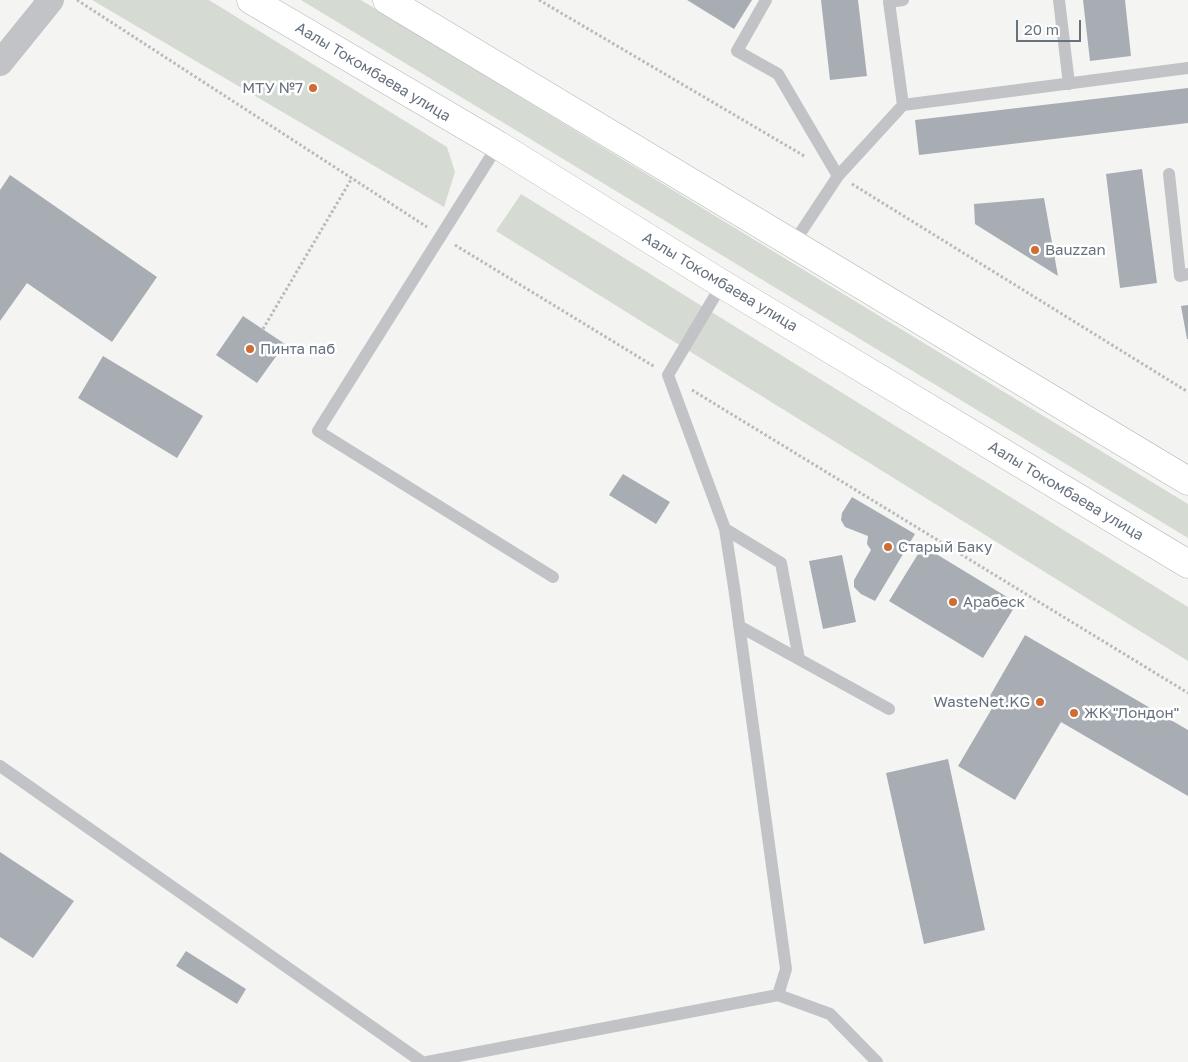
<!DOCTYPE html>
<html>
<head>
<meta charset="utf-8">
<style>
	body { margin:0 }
	#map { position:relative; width:1188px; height:1062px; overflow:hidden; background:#f4f5f2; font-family:"Golos Text",sans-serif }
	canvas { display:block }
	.scale { position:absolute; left:1016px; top:20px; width:65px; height:22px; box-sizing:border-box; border:2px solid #67727f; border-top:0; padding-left:6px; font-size:15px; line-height:18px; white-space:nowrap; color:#67727f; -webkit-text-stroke:4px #fff; paint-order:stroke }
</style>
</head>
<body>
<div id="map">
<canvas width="1188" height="1062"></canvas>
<div class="scale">20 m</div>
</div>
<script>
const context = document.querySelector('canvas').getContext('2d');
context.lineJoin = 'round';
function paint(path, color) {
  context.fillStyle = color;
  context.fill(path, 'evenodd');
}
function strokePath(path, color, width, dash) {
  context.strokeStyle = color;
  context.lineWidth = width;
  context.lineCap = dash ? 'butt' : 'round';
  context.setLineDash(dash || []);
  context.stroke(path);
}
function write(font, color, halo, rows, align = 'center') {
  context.font = font + ' "Golos Text",sans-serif';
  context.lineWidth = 5;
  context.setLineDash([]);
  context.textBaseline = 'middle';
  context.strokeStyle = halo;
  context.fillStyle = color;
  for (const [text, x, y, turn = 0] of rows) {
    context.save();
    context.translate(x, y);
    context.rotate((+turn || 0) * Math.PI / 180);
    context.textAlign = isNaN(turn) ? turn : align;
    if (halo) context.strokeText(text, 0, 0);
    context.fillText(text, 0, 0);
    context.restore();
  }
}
paint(new Path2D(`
	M92 0H209L447 147 455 172 444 207Z
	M301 0H361L1188 504V538Z
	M521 194 1188 607V661L496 231Z`), '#d5dbd3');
paint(new Path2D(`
	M687 0H752L734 29Z
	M821 0H858L867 76 830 80Z
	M1083 0H1125L1131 56 1090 61Z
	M1188 88V123L919 155 915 120Z
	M1142 169 1157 283 1120 288 1106 174Z
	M10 175 157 277 112 342 27 283 0 321V190Z
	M1044 198 1058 276 975 224 974 204Z
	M1188 305V339H1187L1181 306Z
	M243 316 285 344 257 383 216 355Z
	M103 356 203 416 177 458 78 398Z
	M623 474 670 502 656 524 609 495Z
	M852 497 915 534 875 601 861 594 854 587V580L871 550 867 544 868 536 845 527 841 520 842 513Z
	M923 546 1017 603 983 658 889 601Z
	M842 555 856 622 823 629 809 561Z
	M1025 635 1188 730V796L1061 722 1015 800 958 766 994 705 987 701Z
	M948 759 985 930 924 944 886 773Z
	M0 852 74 901 33 958 0 937Z
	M186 951 246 989 237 1004 176 966Z`), '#a7adb3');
const primary = new Path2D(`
	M251 0 498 145 722 284 1188 564
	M387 0 1188 481`);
strokePath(primary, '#b2b5b9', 29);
strokePath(new Path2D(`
	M77 0 427 227
	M539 0 806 157
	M852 184 1188 392
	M455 245 655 367
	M263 329 352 178
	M692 390 1188 693`), '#b8babc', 3, [2.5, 2.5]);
strokePath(new Path2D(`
	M766 0 737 51 778 74 838 176 793 244
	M1059 0 1069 84
	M903 105 889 2 903 0
	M498 145 318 431 553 577
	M1169 174 1180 276 1188 274
	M838 176 903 105 1188 68
	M722 284 668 375 725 529 734 587 786 969 778 995 830 1014 877 1062
	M725 529 781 563 799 659
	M739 626 889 709
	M0 766 422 1062
	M427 1062 778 995`), '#c1c3c6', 12);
strokePath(new Path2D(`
	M0 63 51 0`), '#c1c3c6', 26);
strokePath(primary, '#fff', 28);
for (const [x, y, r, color] of [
	[313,88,5,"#d06b36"],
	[1035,250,5,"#d06b36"],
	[250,349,5,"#d06b36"],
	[888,547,5,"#d06b36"],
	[953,602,5,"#d06b36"],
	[1040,702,5,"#d06b36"],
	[1074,713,5,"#d06b36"]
]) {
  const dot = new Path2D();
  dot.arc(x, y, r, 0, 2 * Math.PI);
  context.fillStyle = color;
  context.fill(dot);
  strokePath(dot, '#fff', 2);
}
write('15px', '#67727f', '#fff', [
	["Аалы Токомбаева улица",373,72,31],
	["Аалы Токомбаева улица",720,282,31],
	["Аалы Токомбаева улица",1066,491,31]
]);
write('15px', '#67727f', '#fff', [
	["МТУ №7",303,88,"right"],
	["Bauzzan",1045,250],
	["Пинта паб",260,349],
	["Старый Баку",898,547],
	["Арабеск",963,602],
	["WasteNet.KG",1030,702,"right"],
	["ЖК \"Лондон\"",1084,713]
], 'left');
</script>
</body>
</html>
